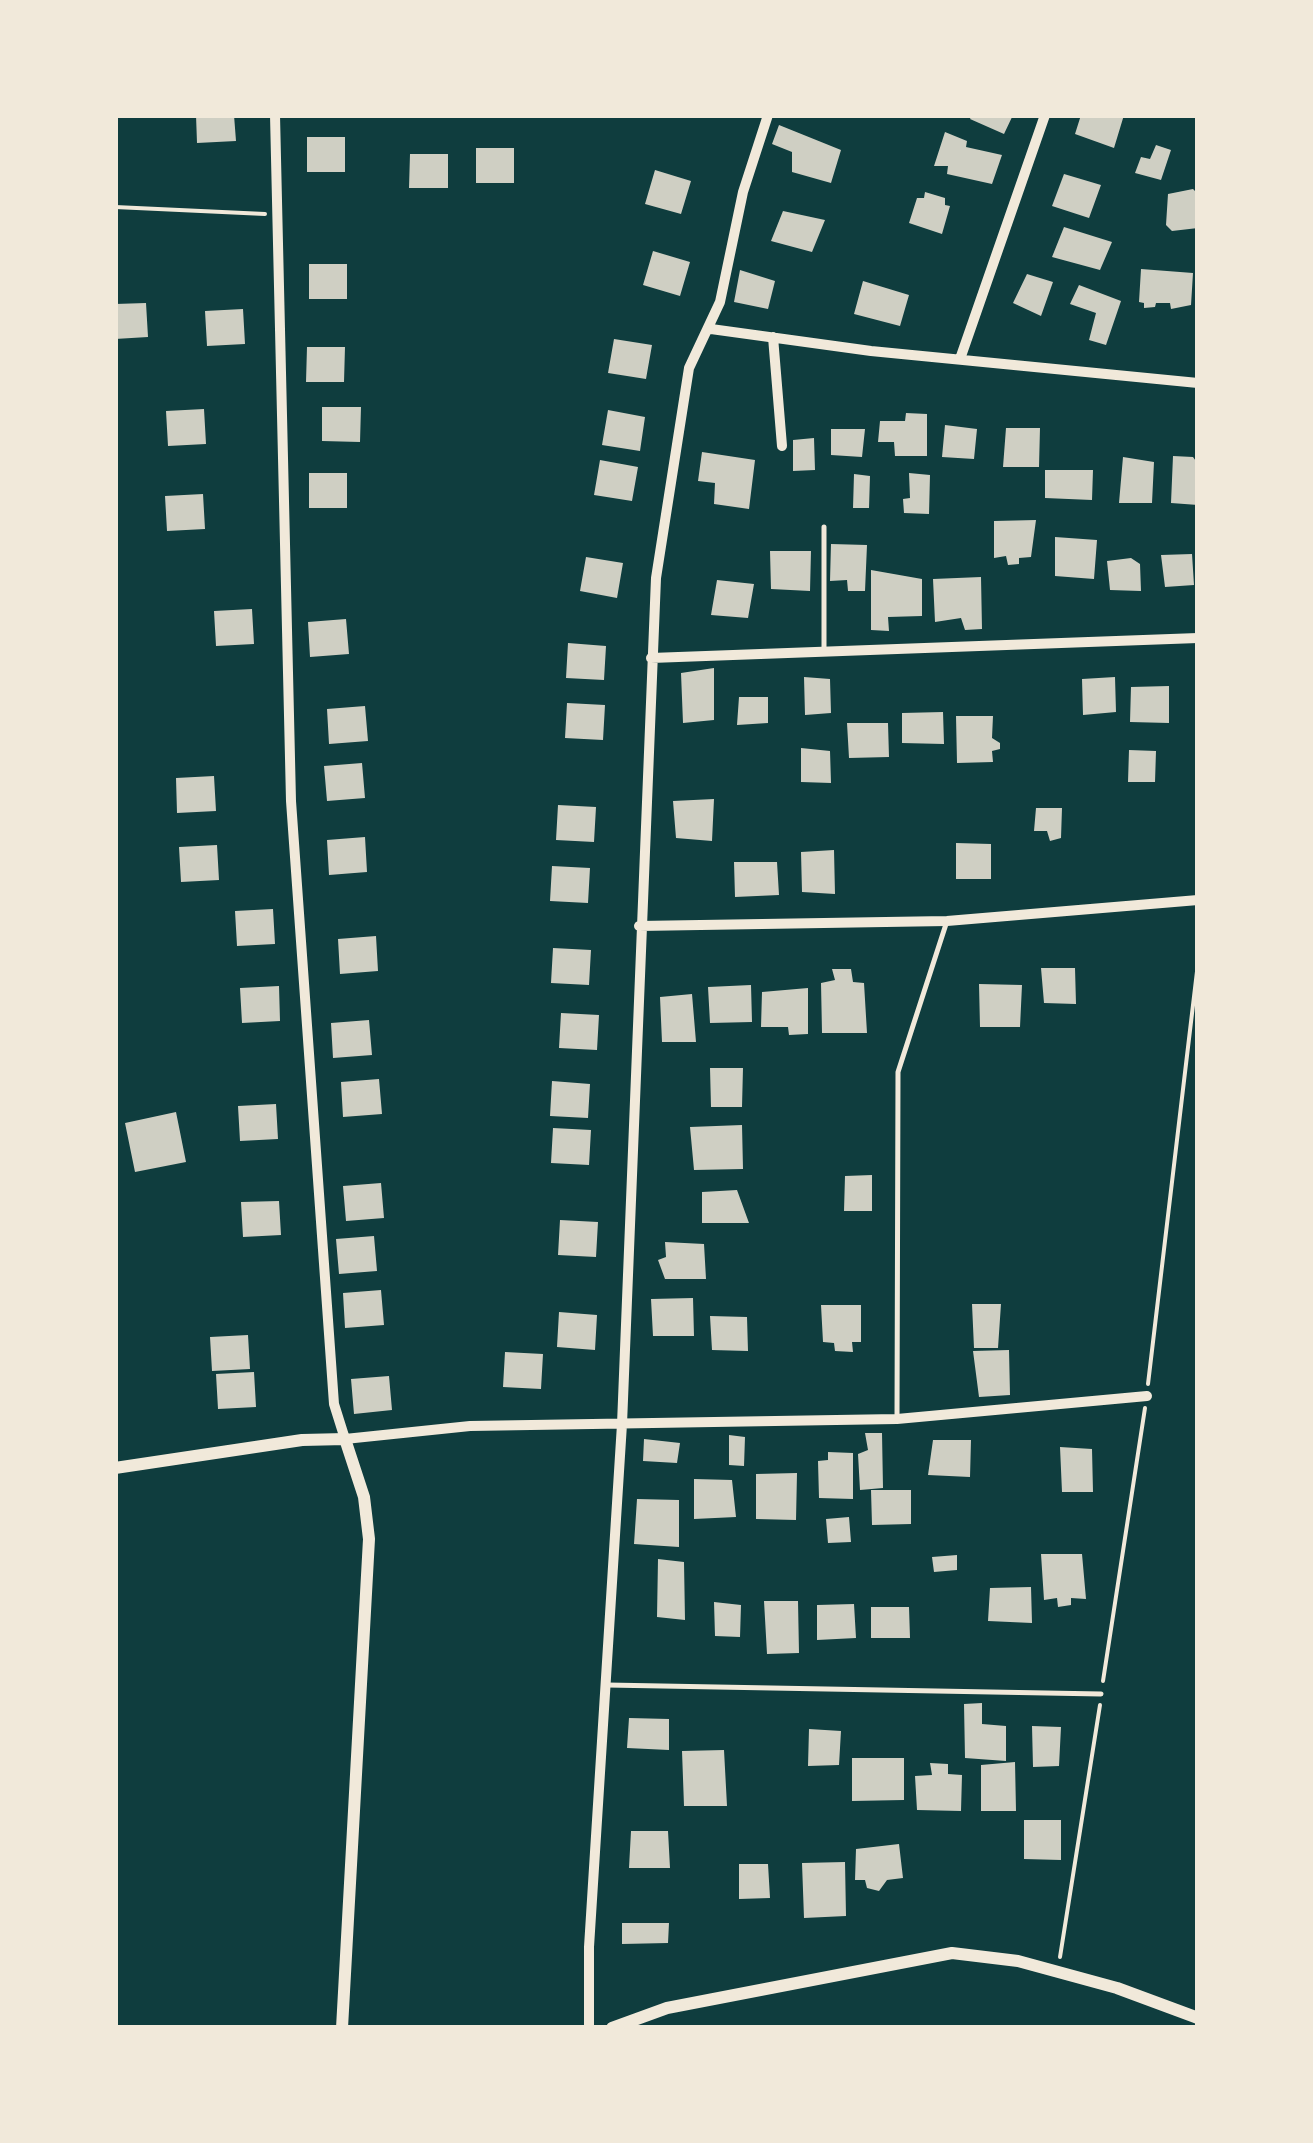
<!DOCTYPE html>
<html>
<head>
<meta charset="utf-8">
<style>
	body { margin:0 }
	#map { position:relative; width:1313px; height:2143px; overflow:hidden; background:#0f3d3e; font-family:"PT Sans Narrow",sans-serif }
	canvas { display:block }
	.frame { position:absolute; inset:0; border:118px solid #f1e9da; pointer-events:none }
</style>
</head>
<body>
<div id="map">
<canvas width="1313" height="2143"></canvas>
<div class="frame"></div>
</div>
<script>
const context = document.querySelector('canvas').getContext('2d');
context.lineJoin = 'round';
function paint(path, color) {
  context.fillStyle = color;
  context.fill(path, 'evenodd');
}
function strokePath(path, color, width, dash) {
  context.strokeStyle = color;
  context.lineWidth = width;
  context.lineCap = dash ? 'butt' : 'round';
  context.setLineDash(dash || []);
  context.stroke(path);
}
paint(new Path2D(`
	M196 115H234L236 141 197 143Z
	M972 115H1013L1004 134 970 119Z
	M1081 115H1124L1114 148 1075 134Z
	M779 125 841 150 831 183 792 172V152L772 144Z
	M945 132 967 141 966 147 1002 155 992 184 947 174 948 166H934Z
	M307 137H345V172H307Z
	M1156 145 1171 150 1161 180 1135 173 1141 157 1150 159Z
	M476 148H514V183H476Z
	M410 154H448V188H409Z
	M655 170 691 181 681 214 645 204Z
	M1064 174 1101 185 1089 218 1052 206Z
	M1193 189 1198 194V228L1172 231 1166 225 1168 194Z
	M925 192 945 198V205L950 206 942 234 909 223 917 198H924Z
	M783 211 825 220 812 252 771 241Z
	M1064 227 1112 242 1100 270 1052 257Z
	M653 251 690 262 680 296 643 285Z
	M309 264H347V299H309Z
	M1141 269 1193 273 1191 305 1171 309 1170 303H1156L1155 307 1144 308V303L1139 302Z
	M740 270 775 281 768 309 734 302Z
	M1027 274 1053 282 1041 316 1013 303Z
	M863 281 909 295 900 326 854 314Z
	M1079 285 1121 301 1106 345 1089 340 1096 313 1070 304Z
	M146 303 148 337 115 339V304Z
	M243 309 245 344 207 346 205 311Z
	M614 339 652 345 646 379 608 373Z
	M307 347H345L344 382H306Z
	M322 407H361L360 442 322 441Z
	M204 409 206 444 168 446 166 411Z
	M608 410 645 417 640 451 602 445Z
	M906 413 927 414V456H895L894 442H878L880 421H905Z
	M945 425 977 429 974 459 942 457Z
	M1006 428H1040L1039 467H1003Z
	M831 429H865L862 457 831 455Z
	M814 438 815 470 793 471V440Z
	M702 452 755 460 749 509 714 504 715 483 698 481Z
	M1173 456 1193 457 1198 464V505L1171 503Z
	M1123 457 1154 462 1152 503H1119Z
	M600 460 638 467 632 501 594 495Z
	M1045 470H1093L1092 500 1045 498Z
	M309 473H347V508H309Z
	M909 473 930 475 929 514 904 513 903 499 910 498Z
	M854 474 870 476 869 508H853Z
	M203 494 205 529 167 531 165 496Z
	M1036 520 1031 557 1019 558V564L1008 565 1006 556 994 558V521Z
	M1055 537 1097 540 1094 579 1055 576Z
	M831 544 867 545 865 591H848L847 580 830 581Z
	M770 551H811L810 591 771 589Z
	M1192 554 1194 585 1165 587 1161 555Z
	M586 557 623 563 617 598 580 591Z
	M1131 558 1140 564 1141 591 1110 590 1107 561Z
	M871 570 922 579V616L888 617 889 631 871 630Z
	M981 577 982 629 965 630 961 618 935 622 933 579Z
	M717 580 754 584 748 618 711 615Z
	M252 609 254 644 216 646 214 611Z
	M346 619 349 654 310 657 308 622Z
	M568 643 606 646 604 680 566 678Z
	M714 668V720L683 723 681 673Z
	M804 677 830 679 831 713 805 715Z
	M1115 677 1116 712 1083 715 1082 679Z
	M1169 686V723L1130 722 1131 687Z
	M739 697H768V723L737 725Z
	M567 703 605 705 603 740 565 738Z
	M365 706 368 741 329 744 327 709Z
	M943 712 944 744 902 743V713Z
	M956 716H993L992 738 1000 743V749L992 751 993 762 957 763Z
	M847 723H888L889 757 849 758Z
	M801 748 830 751 831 783 801 782Z
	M1129 750 1156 751 1155 782H1128Z
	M362 763 365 798 327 801 324 766Z
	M214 776 216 811 177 813 176 778Z
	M714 799 712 841 676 838 673 801Z
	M558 805 596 807 594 842 556 840Z
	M1036 808H1062L1061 838 1050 841 1047 831H1034Z
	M365 837 367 872 329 875 327 840Z
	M956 843 991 844V879H956Z
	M217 845 219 880 181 882 179 847Z
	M834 850 835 894 802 892 801 852Z
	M734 862H777L779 895 735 897Z
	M552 866 590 868 588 903 550 901Z
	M273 909 275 944 237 946 235 911Z
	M376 936 378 971 340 974 338 939Z
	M553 948 591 950 589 985 551 983Z
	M1041 968H1075L1076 1004 1044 1003Z
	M832 969H851L853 982 864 983 867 1033H822L821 983 835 980Z
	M979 984 1022 985 1020 1027H980Z
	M751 985 752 1022 710 1023 708 987Z
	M279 986 280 1021 242 1023 240 988Z
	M808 988V1034L789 1035 788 1027H761L762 992Z
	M692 994 696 1042H662L660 997Z
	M561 1013 599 1015 597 1050 559 1048Z
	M369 1020 372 1055 333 1058 331 1023Z
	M710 1068H743L742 1107H711Z
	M379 1079 382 1114 343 1117 341 1082Z
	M552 1081 590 1084 588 1118 550 1116Z
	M276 1104 278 1139 240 1141 238 1106Z
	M176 1112 186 1162 135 1172 125 1123Z
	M742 1125 743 1169 694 1170 690 1127Z
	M553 1128 591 1130 589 1165 551 1163Z
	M872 1175V1211H844L845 1176Z
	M381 1183 384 1218 346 1221 343 1186Z
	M737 1190 749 1223H702V1192Z
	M279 1201 281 1235 243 1237 241 1202Z
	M560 1220 598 1222 596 1257 558 1255Z
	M374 1236 377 1271 339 1274 336 1239Z
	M665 1242 704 1244 706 1279H665L658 1260 666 1257Z
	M381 1290 384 1325 345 1328 343 1293Z
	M693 1298 694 1336H653L651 1299Z
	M972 1304H1001L998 1348H974Z
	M821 1305H861V1342H852L853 1352 835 1351 834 1343 823 1342Z
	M559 1312 597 1315 595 1350 557 1347Z
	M710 1316 747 1317 748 1351 712 1350Z
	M248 1335 250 1369 212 1371 210 1337Z
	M1009 1350 1010 1395 979 1397 973 1351Z
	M505 1352 543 1354 541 1389 503 1387Z
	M254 1372 256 1407 218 1409 216 1374Z
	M389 1376 392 1410 354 1414 351 1379Z
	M865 1433H882L883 1488 860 1490 858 1454 868 1450Z
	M729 1435 745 1437 744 1466 729 1465Z
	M644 1439 680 1443 677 1463 643 1461Z
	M933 1440H971L970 1477 928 1475Z
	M1060 1447 1092 1449 1093 1492H1062Z
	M828 1452 853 1453V1499L819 1498 818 1461 828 1460Z
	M797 1473 796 1520 756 1519V1474Z
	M694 1479 732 1480 736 1517 694 1519Z
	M871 1490H911V1524L872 1525Z
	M637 1499 679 1500V1547L634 1544Z
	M849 1517 851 1542 828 1543 826 1519Z
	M1041 1554H1082L1086 1599 1071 1598V1605L1058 1607 1057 1598 1044 1600Z
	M957 1555V1570L934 1572 932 1557Z
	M658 1559 684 1562 685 1620 657 1617Z
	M1031 1587 1032 1623 988 1621 990 1588Z
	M764 1601H798L799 1653 767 1654Z
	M714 1602 741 1605 740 1637 715 1636Z
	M854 1604 856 1638 817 1640V1605Z
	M871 1607H909L910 1638H871Z
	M982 1703V1724L1006 1726V1761L965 1758 964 1704Z
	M629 1718 669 1719V1750L627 1748Z
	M1032 1726 1061 1727 1059 1766 1033 1767Z
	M809 1729 841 1731 839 1765 808 1766Z
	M724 1750 727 1806H684L682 1751Z
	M852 1758H904V1800L852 1801Z
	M1015 1762 1016 1811H981V1765Z
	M930 1763 948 1764V1774L962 1775 961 1811 917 1810 915 1776 932 1775Z
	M1024 1820H1061V1860L1024 1859Z
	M631 1831H668L670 1868H629Z
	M899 1844 903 1878 887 1880 879 1891 867 1888 865 1880H855L856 1849Z
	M845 1862 846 1916 804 1918 802 1863Z
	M739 1864H768L770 1898 739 1899Z
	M622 1923H669L668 1943 622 1944Z`), '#cfcfc3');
strokePath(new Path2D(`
	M115 207 265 214
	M1148 1384 1198 963
	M1103 1681 1145 1408
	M1060 1957 1100 1705`), '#f1e9da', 4);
strokePath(new Path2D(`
	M824 649V527
	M897 1416 898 1072 947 921
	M607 1685 1101 1694`), '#f1e9da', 5);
strokePath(new Path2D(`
	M275 115 291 801 334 1404 345 1439 470 1426 897 1419 1147 1396
	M711 329 871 351 1198 383
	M773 337 782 446
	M960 359 1045 115
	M651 658 1198 638
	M639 926 947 921 1198 900
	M589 2028V1947L622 1424 656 578 689 368 720 302 743 192 768 115`), '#f1e9da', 10);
strokePath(new Path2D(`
	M115 1468 302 1440 345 1439 364 1497 369 1539 342 2028
	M612 2028 667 2008 952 1953 1018 1961 1117 1988 1198 2018`), '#f1e9da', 12);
</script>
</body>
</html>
